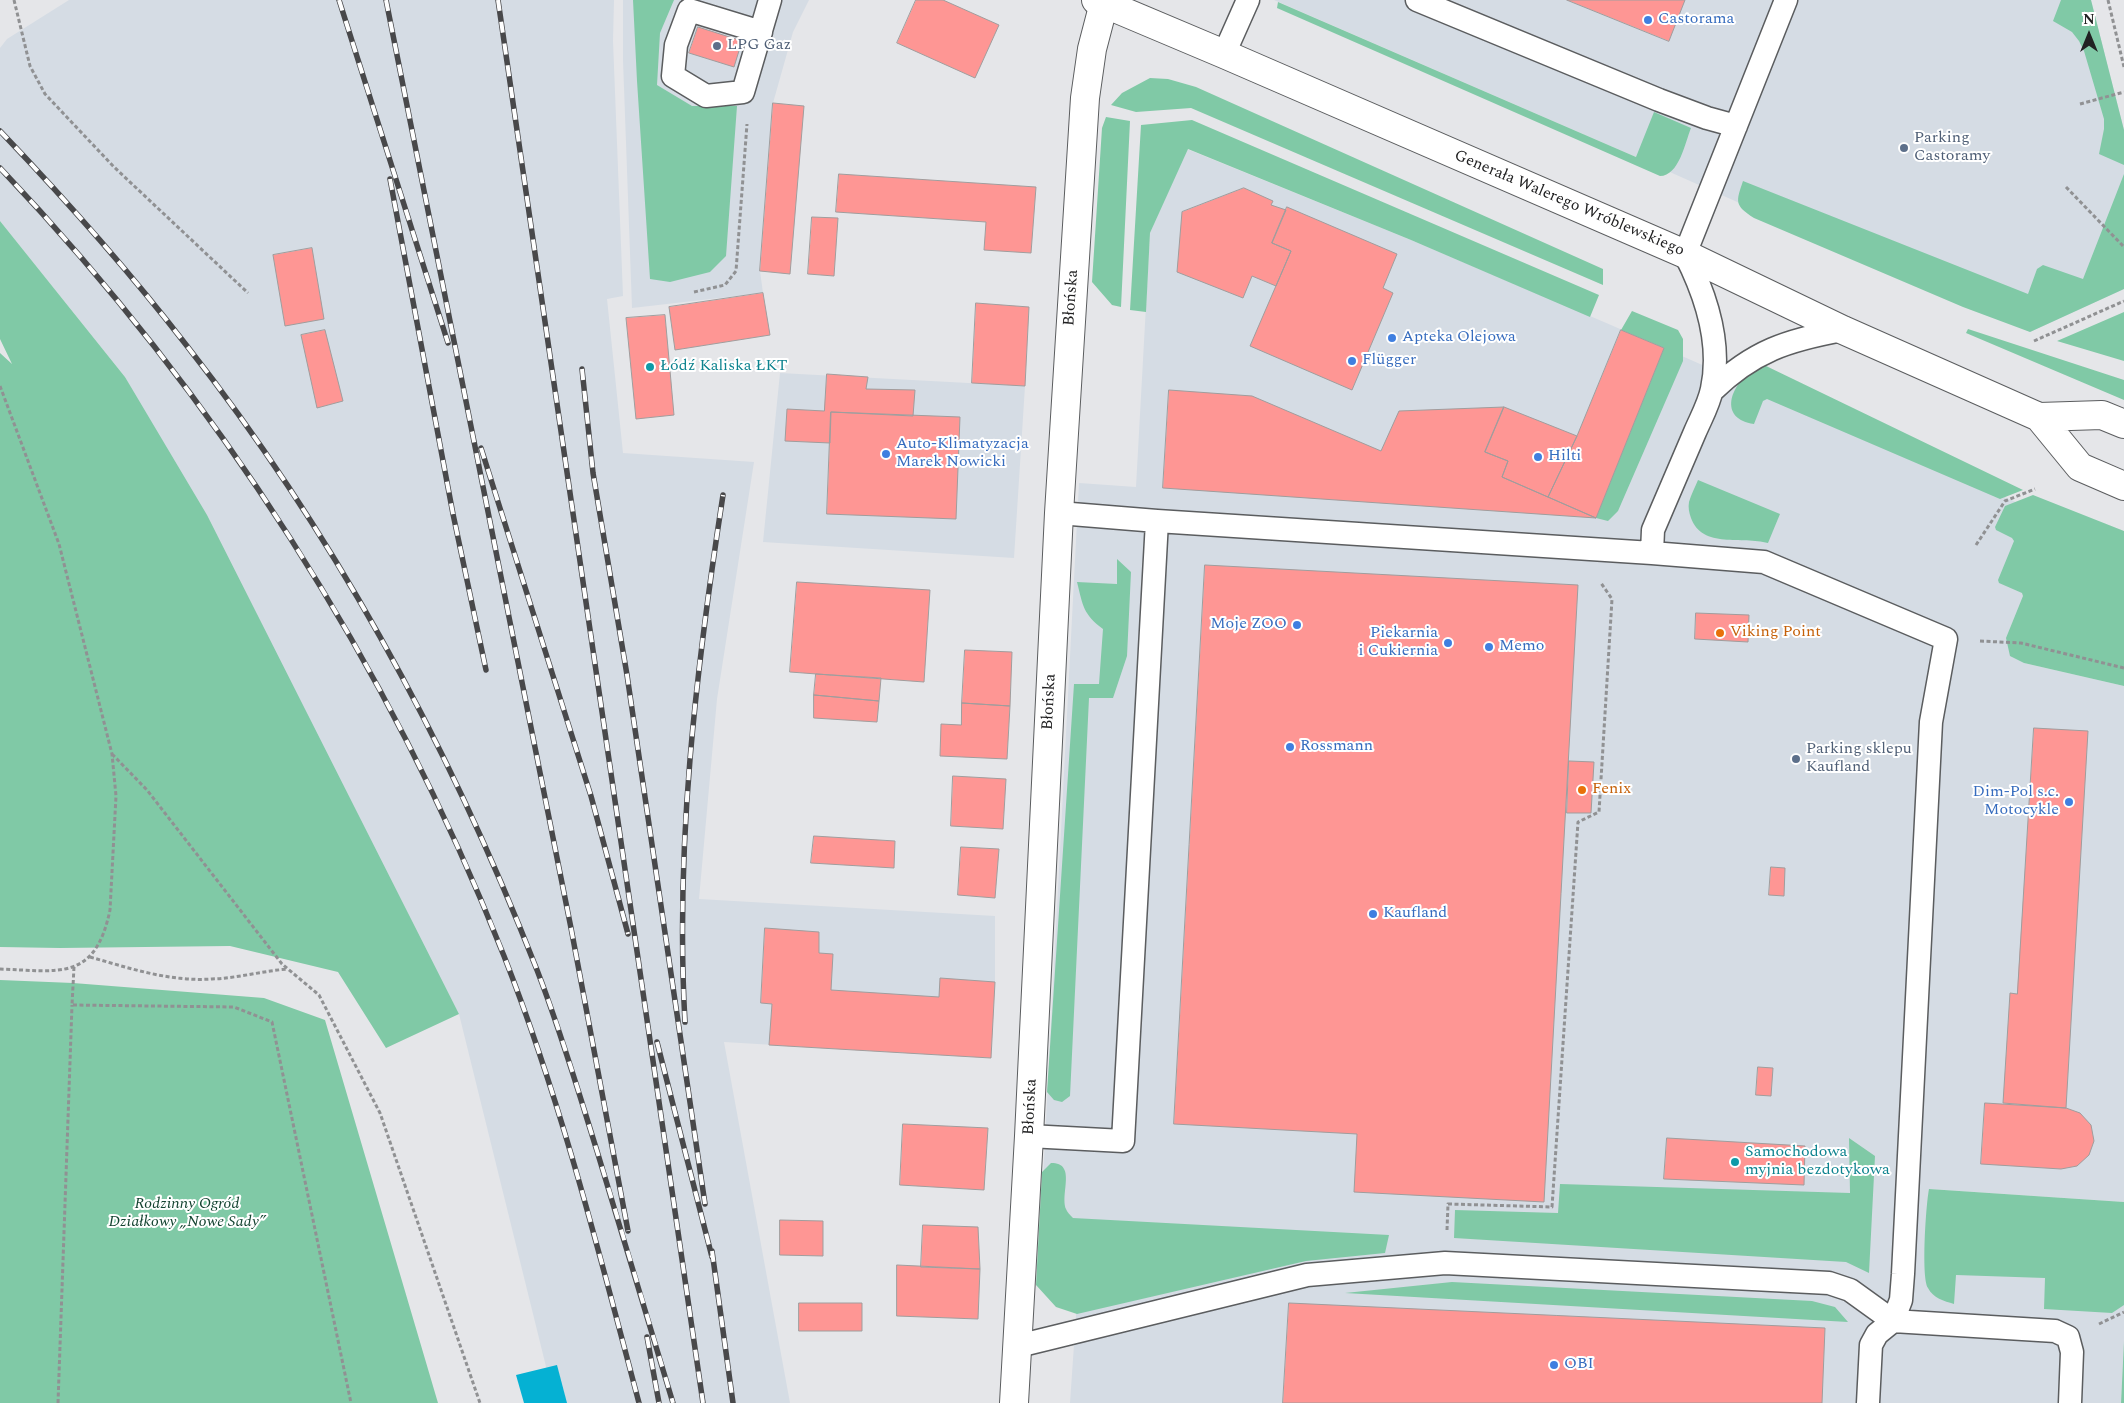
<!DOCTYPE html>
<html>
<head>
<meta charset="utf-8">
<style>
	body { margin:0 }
	#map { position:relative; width:2124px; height:1403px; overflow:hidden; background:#e5e6e9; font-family:Spectral,serif }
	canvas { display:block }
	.north { position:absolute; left:2064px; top:10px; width:50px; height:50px; -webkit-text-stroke:4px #fff; paint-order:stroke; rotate:0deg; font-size:14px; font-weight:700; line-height:20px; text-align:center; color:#212122 }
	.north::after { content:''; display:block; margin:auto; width:18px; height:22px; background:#212122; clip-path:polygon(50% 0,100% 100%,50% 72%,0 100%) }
</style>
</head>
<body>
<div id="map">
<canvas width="2124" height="1403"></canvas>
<div class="north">N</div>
</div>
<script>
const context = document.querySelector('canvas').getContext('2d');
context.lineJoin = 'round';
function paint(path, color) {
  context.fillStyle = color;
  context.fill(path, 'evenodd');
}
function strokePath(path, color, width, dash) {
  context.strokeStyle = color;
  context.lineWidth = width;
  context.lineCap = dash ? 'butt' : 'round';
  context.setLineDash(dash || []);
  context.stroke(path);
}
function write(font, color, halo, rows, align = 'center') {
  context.font = font + ' Spectral,serif';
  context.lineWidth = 4;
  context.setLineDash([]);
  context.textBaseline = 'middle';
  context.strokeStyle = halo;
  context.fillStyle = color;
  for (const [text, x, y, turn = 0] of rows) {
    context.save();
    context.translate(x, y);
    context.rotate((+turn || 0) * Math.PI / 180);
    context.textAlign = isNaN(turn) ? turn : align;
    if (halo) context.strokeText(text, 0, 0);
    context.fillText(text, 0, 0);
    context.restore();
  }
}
paint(new Path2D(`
	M69 0H614L613 41 623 296 607 299 623 453 754 462 717 699 699 899 995 916V982L991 1058 724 1042 790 1403H555L459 1014 125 377 0 221V48L7 39Z
	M623 0H809L793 32 773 103 760 271 763 293 632 308 623 60Z
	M1274 0H2091L2124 130V289L2030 332 1636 157Z
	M1187 149 1411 240 1604 322 2064 523 2024 663 2124 686V1202L1929 1189 1925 1264 2124 1274V1341L2121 1403H1070L1079 1272 1038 1275 1079 483 1136 487 1150 233Z
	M780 373 1025 386 1014 558 763 542Z`), '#d5dce4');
paint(new Path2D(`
	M633 0H674L660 33 657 85 692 106H737L726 256 710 272 670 282 650 279 637 81Z
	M2061 0H2091L2124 130V165L2099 154 2104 129V119L2084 51 2079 41 2072 32 2053 21Z
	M1278 2 1636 157 1654 112 1691 128C1685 143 1679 176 1660 176L1277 8Z
	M1150 78 1168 79 1196 87 1603 269V285L1191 108 1136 112 1111 105 1122 93Z
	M1106 117 1130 121 1121 307 1112 305 1092 282 1102 128Z
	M1192 120 1599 295 1590 317 1411 240 1188 149 1150 233 1146 312 1130 310 1141 125Z
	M2124 174V289L2030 332 1963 307 1754 218C1734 205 1736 202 1743 181L2028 294 2037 269 2043 265 2083 279Z
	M0 221 125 377 207 515 459 1014 386 1048 338 972 230 946 60 948 0 947V353L12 364 0 339Z
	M1632 311 1678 330 1683 339V361L1618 511 1608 521 1596 518 1664 348 1621 330Z
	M2124 312V361L2057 341Z
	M1968 329 2124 380V400L1966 333Z
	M1764 365 2023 490 2000 499 1767 399 1763 401 1754 424C1720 419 1729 389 1749 373 1753 369 1759 367 1764 365Z
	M1698 480 1780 514 1768 543C1743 536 1702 549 1691 518 1689 513 1688 507 1689 502 1691 495 1695 487 1698 480Z
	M2033 495 2124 531V686L2024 663 2010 656 2006 638 2023 596 2022 593 1999 583 1998 580 2014 541 2012 538 1996 530 1995 527 2005 506Z
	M1117 559 1131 572 1127 656 1113 698H1089L1070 1096 1062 1102 1054 1100 1047 1092 1074 684H1099L1103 629C1083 614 1083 606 1077 582L1117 584Z
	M0 980 73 983 264 998 325 1020 438 1403H0Z
	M1849 1138 1875 1156 1869 1273 1846 1262 1454 1238 1455 1210 1558 1213 1560 1184 1850 1193Z
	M1051 1163C1077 1163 1060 1193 1066 1209 1067 1212 1070 1215 1073 1218L1389 1235 1385 1253 1306 1261 1077 1314 1056 1307 1036 1285 1042 1172Z
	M1929 1189 2124 1202V1305L2112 1313 2044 1309 2045 1278 1956 1275 1954 1304C1944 1301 1933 1298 1928 1288 1921 1277 1926 1204 1929 1189Z
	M1452 1282 1812 1301 1835 1307 1848 1322 1345 1293Z
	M2124 1341V1403H2121Z`), '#80c9a6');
paint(new Path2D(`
	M557 1365 567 1403H524L516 1375Z`), '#05b1d3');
const building = new Path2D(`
	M916 0H943L999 25 975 78 897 43Z
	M1567 0H1685L1669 41Z
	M698 27 742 41 734 67 689 53Z
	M773 103 804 106 790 274 760 271Z
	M839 174 1036 187 1031 253 984 250 986 222 836 212Z
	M1244 188 1273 201 1271 205 1286 210 1272 243 1291 251 1276 286 1252 276 1243 298 1177 272 1182 212Z
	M1287 207 1397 254 1383 288 1393 293 1352 390 1250 346 1291 251 1272 243Z
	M812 217 838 218 834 276 808 274Z
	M312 248 324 319 285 326 273 255Z
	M763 293 770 335 675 350 669 307Z
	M976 303 1029 307 1025 386 972 383Z
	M665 315 674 415 636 419 626 318Z
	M325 330 343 401 317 408 301 335Z
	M1621 330 1664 348 1596 518 1548 497 1577 436Z
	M827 374 868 377 866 389 915 390 913 416 831 412 830 443 785 441 787 409 824 411Z
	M1169 390 1252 396 1381 451 1399 411 1504 407 1485 452 1508 461 1502 477 1596 518 1163 488Z
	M1504 407 1577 436 1548 497 1502 477 1508 461 1485 452Z
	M831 412 960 417 956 519 827 514Z
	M1205 565 1578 585 1544 1202 1354 1192 1357 1134 1174 1124Z
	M797 582 930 590 924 682 790 672Z
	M1696 613 1749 615 1748 642 1695 639Z
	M965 650 1012 652 1010 706 962 703Z
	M816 674 881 678 879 701 814 695Z
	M814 695 879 701 877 722 814 718Z
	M962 703 1010 706 1007 759 940 756 941 724 961 725Z
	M2034 728 2088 731 2066 1108 2003 1103 2010 993 2017 994Z
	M1569 761 1594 762 1591 813H1567Z
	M953 776 1006 779 1003 829 951 826Z
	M814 836 895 841 894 868 811 863Z
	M961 847 999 849 995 898 958 895Z
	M1771 867 1785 868 1784 896 1769 895Z
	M765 928 819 932V953L833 954 831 990 939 997 940 978 995 982 991 1058 769 1045 772 1004 761 1003Z
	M1758 1067 1773 1068 1771 1096 1756 1095Z
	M1985 1103 2066 1108 2080 1113 2091 1125 2094 1141 2089 1155 2077 1166 2061 1169 1981 1164Z
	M903 1124 988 1128 984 1190 900 1185Z
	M1667 1138 1805 1146 1804 1185 1664 1179Z
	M780 1220 823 1221V1256L780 1255Z
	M923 1225 978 1227 980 1269 921 1267Z
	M897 1265 980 1269 978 1319 897 1316Z
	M799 1303H862V1331H799Z
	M1289 1303 1825 1328 1822 1403H1283Z`);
paint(building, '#fe9694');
strokePath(building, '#a09d9d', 1);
const service = new Path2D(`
	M1417 0 1659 100 1707 118 1736 126
	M761 32 689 10 676 45 673 76 706 96 743 92 770 0
	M1224 54 1248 0
	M1712 391C1753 351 1788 340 1843 330
	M1059 513 1157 521 1652 553 1653 530C1667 497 1681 465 1695 432 1701 418 1709 404 1712 389 1722 342 1706 295 1685 254L1786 0
	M1029 1136 1123 1141 1157 521
	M1018 1346 1307 1275 1445 1263 1829 1283 1850 1290 1893 1321 1901 1300 1903 1274 1931 722 1946 639 1764 562 1652 553
	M1868 1403 1871 1345 1877 1334 1893 1321 2055 1331 2068 1337 2072 1352 2070 1403`);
const minor = new Path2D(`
	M1014 1403 1029 1136 1059 513 1085 98 1092 49 1104 3`);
const tertiary = new Path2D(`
	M1096 0 1224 54 1685 254 1843 330 2039 417 2102 415 2124 424
	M2039 417 2080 467 2124 486`);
strokePath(service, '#5b5d5f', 25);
strokePath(minor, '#5b5d5f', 30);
strokePath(tertiary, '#5b5d5f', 30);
strokePath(new Path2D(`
	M14 0 30 66 45 94 114 167 248 293
	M2108 0 2124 67
	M2080 104 2124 92
	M2066 187 2124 247
	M694 292 725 285 736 271 747 124
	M2034 341 2124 301
	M0 386 59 544 112 754 116 796 110 910C95 982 59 971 0 969
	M1976 545 2005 501 2035 489
	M1980 641 2021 643 2124 668
	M112 754 147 790 282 964 319 995 380 1113 480 1403
	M90 957C129 968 170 982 212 979 238 978 262 971 288 969
	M74 967 72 1005 234 1007 272 1022 351 1403
	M1447 1230 1448 1204 1552 1207 1578 822 1599 812 1612 599 1601 583
	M2099 1324 2124 1312
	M58 1403 72 1005`), '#909193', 3, [4, 2.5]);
strokePath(service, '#fff', 22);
strokePath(minor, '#fff', 28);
strokePath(tertiary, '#fff', 28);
const rail = new Path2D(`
	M339 0 448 343
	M386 0 571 928 628 1231
	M498 0 703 1403
	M0 131C66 200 129 271 187 346 335 535 450 748 537 970 560 1029 578 1090 597 1151 623 1235 648 1319 673 1403
	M0 168C217 396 388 663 504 956 561 1101 599 1252 639 1403
	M390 179 453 514 486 670
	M582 369 593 473 627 675 705 1204
	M481 448 591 796 628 934
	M685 1022C675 845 696 670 723 495
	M657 1042 712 1257
	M712 1251 733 1403
	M647 1337 659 1403`);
strokePath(rail, '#48484a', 5.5);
strokePath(rail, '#fff', 4, [11]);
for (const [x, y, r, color] of [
	[1648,20,5,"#3f7fe0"],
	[717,46,5,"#5c6f8a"],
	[1904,148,5,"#5c6f8a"],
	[1392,338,5,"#3f7fe0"],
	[1352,361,5,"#3f7fe0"],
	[650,367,5,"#0f9aa8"],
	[886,454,5,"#3f7fe0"],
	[1538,457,5,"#3f7fe0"],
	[1297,625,5,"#3f7fe0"],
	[1720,633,5,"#e8710a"],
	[1448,643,5,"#3f7fe0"],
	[1489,647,5,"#3f7fe0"],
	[1290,747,5,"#3f7fe0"],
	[1796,759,5,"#5c6f8a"],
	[1582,790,5,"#e8710a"],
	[2069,802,5,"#3f7fe0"],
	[1373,914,5,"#3f7fe0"],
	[1735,1162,5,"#0f9aa8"],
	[1554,1365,5,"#3f7fe0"]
]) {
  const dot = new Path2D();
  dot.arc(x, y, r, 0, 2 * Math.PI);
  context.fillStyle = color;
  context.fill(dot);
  strokePath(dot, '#fff', 2);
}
write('16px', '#366cbe', '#fff', [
	["Castorama",1658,20],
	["Apteka Olejowa",1402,338],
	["Flügger",1362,361],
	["Auto-Klimatyzacja",896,445],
	["Marek Nowicki",896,463],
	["Hilti",1548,457],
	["Moje ZOO",1287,625,"right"],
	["Piekarnia",1438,634,"right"],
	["i Cukiernia",1438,652,"right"],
	["Memo",1499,647],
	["Rossmann",1300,747],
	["Dim-Pol s.c.",2059,793,"right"],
	["Motocykle",2059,811,"right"],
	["Kaufland",1383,914],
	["OBI",1564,1365]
], 'left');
write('16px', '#4e5e75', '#fff', [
	["LPG Gaz",727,46],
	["Parking",1914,139],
	["Castoramy",1914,157],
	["Parking sklepu",1806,750],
	["Kaufland",1806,768]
], 'left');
write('16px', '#212122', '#fff', [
	["Generała Walerego Wróblewskiego",1569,204,23],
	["Błońska",1072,298,-86],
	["Błońska",1050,702,-87],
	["Błońska",1031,1107,-87]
]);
write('16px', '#0d838f', '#fff', [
	["Łódź Kaliska ŁKT",660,367],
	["Samochodowa",1745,1153],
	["myjnia bezdotykowa",1745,1171]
], 'left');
write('16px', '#c56008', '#fff', [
	["Viking Point",1730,633],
	["Fenix",1592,790]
], 'left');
write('italic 16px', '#134330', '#fff', [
	["Rodzinny Ogród",187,1205],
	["Działkowy „Nowe Sady”",187,1223]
]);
</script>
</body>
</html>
